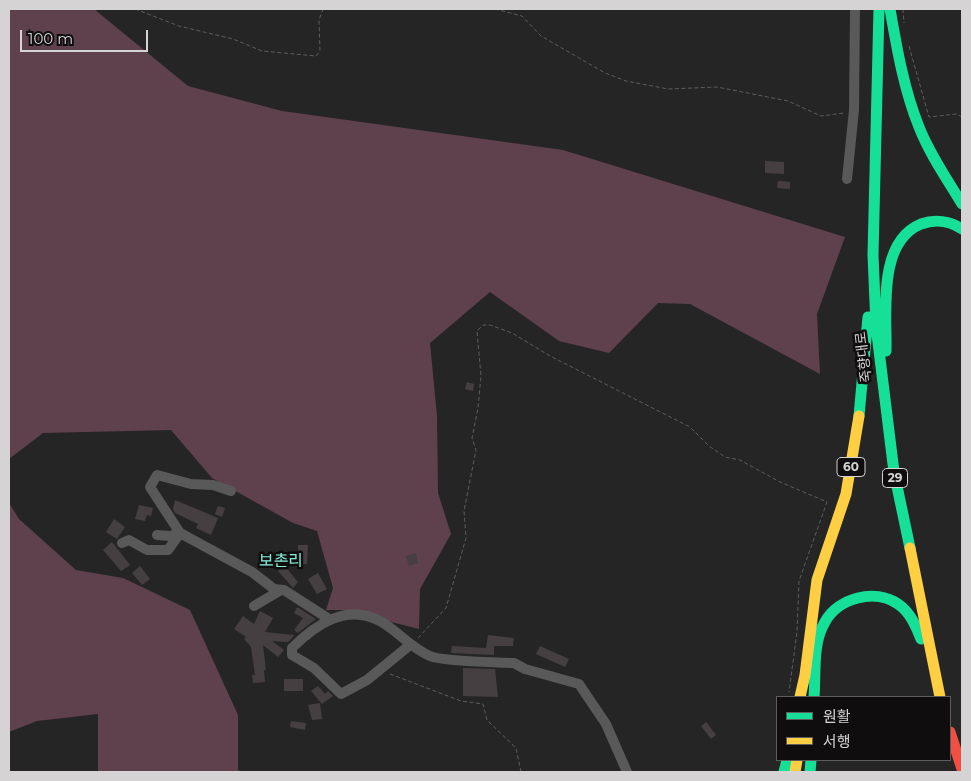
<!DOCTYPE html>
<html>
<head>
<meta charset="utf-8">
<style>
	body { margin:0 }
	#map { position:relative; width:971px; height:781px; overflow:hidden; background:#262525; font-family:Montserrat,"Noto Sans KR",sans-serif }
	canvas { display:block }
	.frame { position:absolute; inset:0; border:10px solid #d5d3d4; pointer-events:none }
	.legend { position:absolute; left:776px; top:696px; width:175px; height:65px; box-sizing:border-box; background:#0f0d0e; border:1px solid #5e5c5d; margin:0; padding:6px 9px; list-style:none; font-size:15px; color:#d5d3d4 }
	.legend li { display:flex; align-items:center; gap:10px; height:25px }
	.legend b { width:25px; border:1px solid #5e5c5d }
	.scale { position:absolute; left:20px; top:30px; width:128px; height:22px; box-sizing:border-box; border:2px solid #d5d3d4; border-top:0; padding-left:6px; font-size:15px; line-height:18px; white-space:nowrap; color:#d5d3d4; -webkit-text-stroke:4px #0f0d0e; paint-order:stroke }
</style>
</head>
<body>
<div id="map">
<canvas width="971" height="781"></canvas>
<div class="frame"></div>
<ul class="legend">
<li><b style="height:6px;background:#16e098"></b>원활</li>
<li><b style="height:6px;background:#ffcf43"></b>서행</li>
</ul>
<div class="scale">100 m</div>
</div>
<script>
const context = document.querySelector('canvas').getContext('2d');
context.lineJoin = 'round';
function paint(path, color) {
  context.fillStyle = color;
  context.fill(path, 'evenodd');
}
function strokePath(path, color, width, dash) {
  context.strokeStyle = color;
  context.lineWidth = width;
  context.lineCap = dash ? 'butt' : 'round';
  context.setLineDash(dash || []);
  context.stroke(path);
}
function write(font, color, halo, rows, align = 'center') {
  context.font = font + ' Montserrat,"Noto Sans KR",sans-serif';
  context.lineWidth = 5;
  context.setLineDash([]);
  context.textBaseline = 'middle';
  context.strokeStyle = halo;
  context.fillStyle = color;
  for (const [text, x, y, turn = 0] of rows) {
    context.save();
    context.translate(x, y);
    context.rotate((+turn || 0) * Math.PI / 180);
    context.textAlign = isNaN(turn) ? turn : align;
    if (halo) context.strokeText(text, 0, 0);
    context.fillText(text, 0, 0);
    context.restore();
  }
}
paint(new Path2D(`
	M9 9H94L188 86 282 111 563 150 845 237 817 314 820 374 690 304 658 303 609 353 559 341 490 292 430 343 437 416 438 493 451 534 420 589 419 629 344 610H326L333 588 317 531 293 523 212 478 171 430 43 433 9 459Z
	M9 503 19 519 76 570 123 578 190 610 238 715V770L243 772H98V714L37 721 9 732Z`), '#5f404d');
paint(new Path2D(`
	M765 161 784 162V174L765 173Z
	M778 181 790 182V189L777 188Z
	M467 382 474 384 473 391 465 389Z
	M175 500 218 518 211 535 196 528 198 524 175 513 173 509Z
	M139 505 153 508 151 516 147 515 145 521 135 519Z
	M218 506 225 508 222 517 215 514Z
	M114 519 125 527 117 539 106 532Z
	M112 542 130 565 121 571 103 550Z
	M298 545H308L307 564H298Z
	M416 553 418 563 409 566 406 556Z
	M284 565 298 582 293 588 278 571Z
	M140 566 150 579 142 585 132 573Z
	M318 573 327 589 317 594 308 579Z
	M297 607 316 619 298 633 294 630 303 618 294 613Z
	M260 611 273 618 265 632 294 635 293 637 288 642 272 641 284 650 278 657 263 645 266 670H264L265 682 253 683 252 675H255L251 647 244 639 246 637 234 629 243 616 254 624Z
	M488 635 514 638 513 646H494V655L451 653 452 646 486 648Z
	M540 646 569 659 565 667 536 654Z
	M463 668 495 669 498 697 463 696Z
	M284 679H303V691H284Z
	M318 686 325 694 328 691 333 696 322 704 311 691Z
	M320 703 322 719 312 720 308 705Z
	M291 721 306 723 305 730 290 727Z
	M706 722 716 735 711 739 701 726Z`), '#463f42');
strokePath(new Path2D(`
	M135 9 179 26 233 39 262 51 316 56 320 51 319 20 323 9
	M495 9 522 16 541 36 605 73 626 81 668 89 717 87 788 101 821 116 844 113
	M903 9 904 23
	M909 46 929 117 956 114 962 117
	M418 638 446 608 466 538 464 511 476 450 472 438 478 408 481 376 477 331 483 325H490L512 333 550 356 690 427 709 446 725 457 740 460 780 482 827 502 799 581 797 632 789 692
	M390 674 461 701 483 704 487 720 516 748 521 772`), '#5e5e5e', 1, [4, 2.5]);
strokePath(new Path2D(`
	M847 179 854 110 855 9
	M231 491 213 485 191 484 157 475 150 487 180 533 252 572 274 589 284 590 329 619
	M157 535 170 536 180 533
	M122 543 129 540 147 550H168L180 533
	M254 606 281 590
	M410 645 367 680 341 694 314 668 292 655V648C315 625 346 603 380 621 398 631 411 648 430 656 443 662 497 662 514 663L525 669 579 684 606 724 627 772`), '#595959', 10);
strokePath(new Path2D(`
	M879 9 873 255 876 326 894 472 910 548
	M890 9C897 49 904 90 919 127 930 155 947 179 962 204
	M886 351C887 312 877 242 921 224 935 219 950 221 962 229
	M859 416 868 317
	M814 697C816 673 812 643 825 622 838 598 875 588 898 604 910 612 916 626 921 639
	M784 772 787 760
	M810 772 811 760`), '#16e098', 11);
strokePath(new Path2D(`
	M910 548 940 697
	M805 675 817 580 846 494 859 416
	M800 697 805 675
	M795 772 797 760`), '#ffcf43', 11);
strokePath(new Path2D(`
	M950 732 962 769`), '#f24e42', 11);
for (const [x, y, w] of [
	[851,467,28],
	[895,478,25]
]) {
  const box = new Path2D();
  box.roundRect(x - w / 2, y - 9.5, w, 19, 4);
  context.fillStyle = '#0f0d0e';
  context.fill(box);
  strokePath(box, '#d5d3d4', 1);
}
write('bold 12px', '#d5d3d4', null, [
	["60",851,467],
	["29",895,478]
]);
write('14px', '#d5d3d4', '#0f0d0e', [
	["죽향대로",864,357,-97]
]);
write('16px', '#86ead5', '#0f0d0e', [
	["보촌리",281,561]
]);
</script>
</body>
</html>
